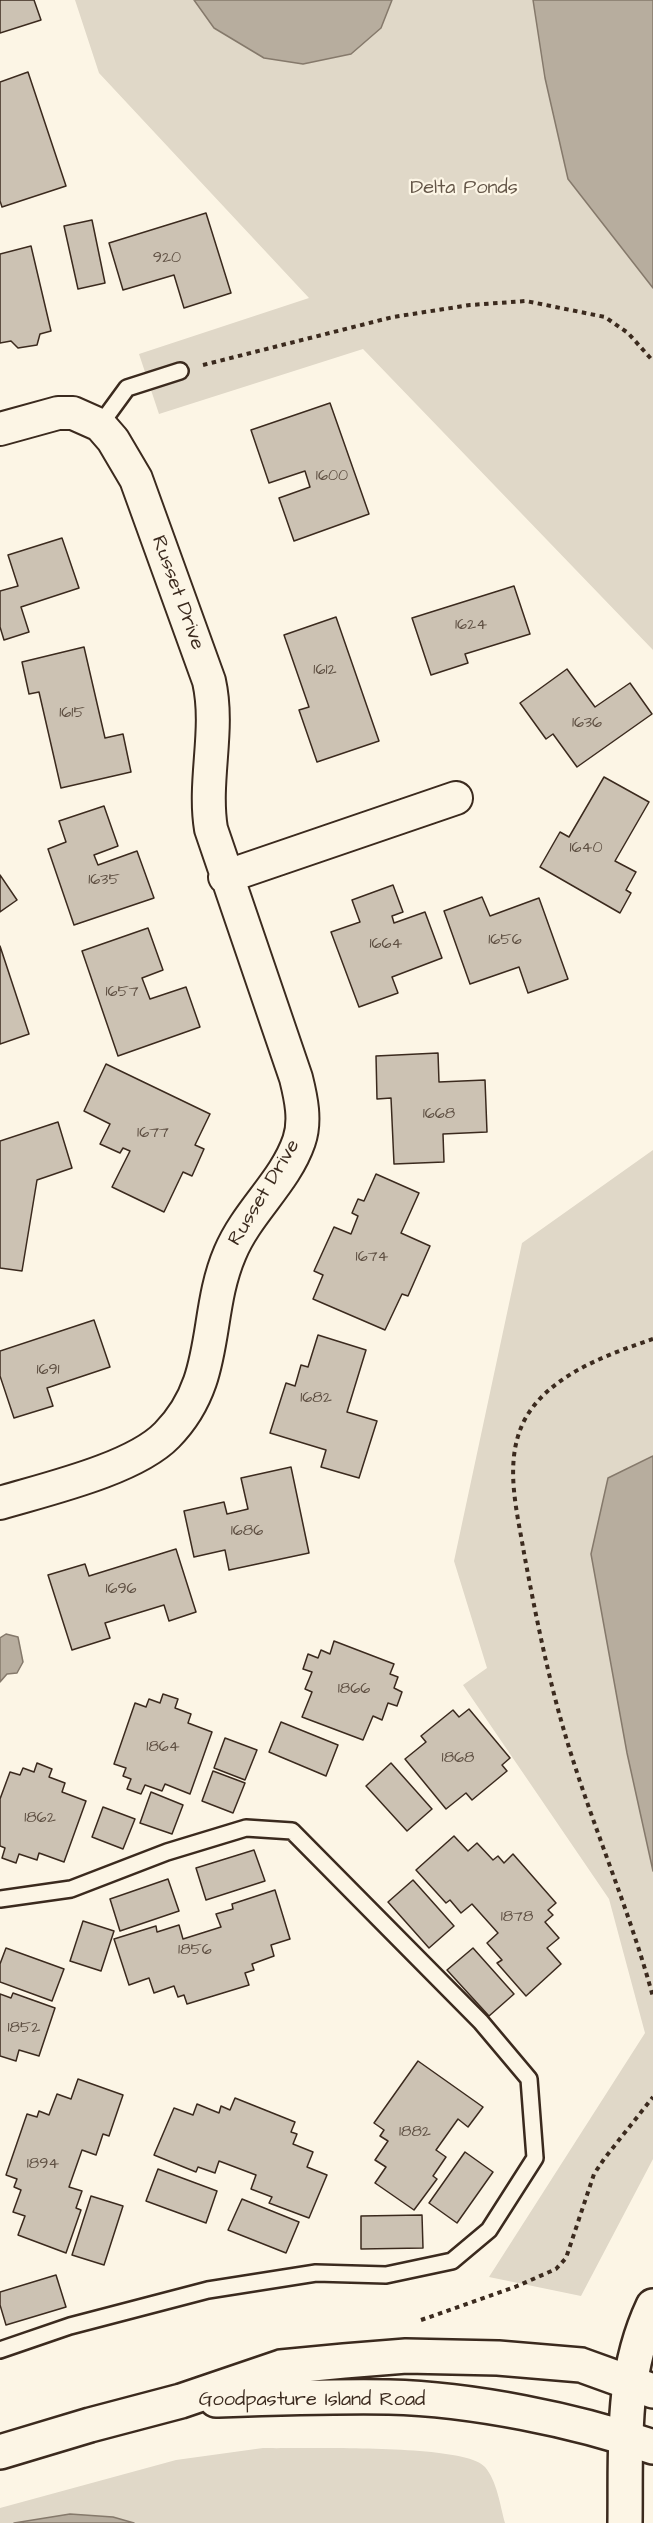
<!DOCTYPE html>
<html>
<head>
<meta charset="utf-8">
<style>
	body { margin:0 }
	canvas { display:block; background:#fcf5e5 }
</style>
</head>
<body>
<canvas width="653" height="2523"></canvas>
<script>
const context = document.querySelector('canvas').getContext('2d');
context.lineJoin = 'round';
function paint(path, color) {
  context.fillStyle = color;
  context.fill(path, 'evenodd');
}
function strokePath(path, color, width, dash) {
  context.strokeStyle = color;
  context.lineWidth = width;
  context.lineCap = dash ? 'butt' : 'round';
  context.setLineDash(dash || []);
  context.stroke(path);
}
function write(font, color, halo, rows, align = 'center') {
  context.font = font + ' "Architects Daughter",sans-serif';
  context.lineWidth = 4.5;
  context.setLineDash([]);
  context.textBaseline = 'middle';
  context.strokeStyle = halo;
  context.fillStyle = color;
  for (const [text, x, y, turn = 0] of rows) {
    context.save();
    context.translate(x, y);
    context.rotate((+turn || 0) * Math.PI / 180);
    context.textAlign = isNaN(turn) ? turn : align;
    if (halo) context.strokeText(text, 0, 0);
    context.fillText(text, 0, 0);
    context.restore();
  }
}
paint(new Path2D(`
	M75 0H653V650L363 349 159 414 139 354 309 298 99 73Z
	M653 1150V2159L581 2296 489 2277 645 2033 609 1899 463 1685 487 1668 454 1561 522 1243Z
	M263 2448C299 2449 465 2443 485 2467 497 2481 500 2505 505 2523H0V2508L176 2460Z`), '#e0d8c8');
const water = new Path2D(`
	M194 0H392L381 28 351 54 303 64 264 58 214 28Z
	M533 0H653V288L568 179 545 78Z
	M653 1456V1871L627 1753 591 1554 608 1478Z
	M6 1634 18 1637 23 1662 17 1673 7 1674 0 1682V1638Z
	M70 2514 113 2517 134 2523H14Z`);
paint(water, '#b7ad9e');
strokePath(water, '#85796b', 1.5);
const building = new Path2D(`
	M0 0H34L41 20 0 33Z
	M28 72 66 186 2 207 0 201V82Z
	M206 213 231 293 184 308 174 275 123 290 109 243Z
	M92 220 105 283 78 289 64 226Z
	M31 246 51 331 40 334 37 345 18 348 11 341 0 343V254Z
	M330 403 369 514 294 541 279 498 310 487 305 471 269 483 251 430Z
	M62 538 79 588 21 607 29 632 4 640 0 627V591L18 586 8 555Z
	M514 586 530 634 465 654 468 663 431 675 412 618Z
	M336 617 379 741 317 762 299 710 309 707 284 635Z
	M84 647 105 738 123 734 131 772 61 788 39 692 29 694 22 662Z
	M567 669 595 707 630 683 652 714 577 767 553 734 546 739 520 703Z
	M604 777 649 802 615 861 636 872 626 890 631 893 620 913 540 867 560 832 569 837Z
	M104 806 118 846 94 855 98 865 137 851 154 898 74 925 48 849 66 842 59 821Z
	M0 875 17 900 0 912Z
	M393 885 403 912 392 916 394 923 425 912 442 958 392 977 398 993 359 1007 331 932 360 922 352 900Z
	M482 897 490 916 539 898 568 979 528 993 519 967 470 984 444 911Z
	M148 928 163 970 142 978 150 999 186 987 200 1027 118 1056 82 951Z
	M0 946 29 1034 0 1044Z
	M438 1053 439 1082 485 1080 487 1132 443 1134 444 1162 394 1164 391 1098 377 1099 376 1056Z
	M106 1064 210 1114 195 1145 204 1149 192 1176 183 1172 164 1212 112 1187 130 1151 123 1148 120 1153 100 1144 110 1124 84 1111Z
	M58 1122 72 1168 37 1180 22 1271 0 1268V1141Z
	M376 1174 419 1193 401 1233 430 1246 408 1296 402 1294 385 1330 313 1299 323 1275 314 1271 334 1227 351 1234 358 1216 352 1213 358 1199 364 1201Z
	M94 1320 110 1367 47 1388 53 1406 14 1418 0 1376V1351Z
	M318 1335 366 1350 347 1412 377 1421 359 1478 321 1467 326 1450 270 1433 286 1383 295 1386 301 1365 308 1367Z
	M291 1467 309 1553 229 1570 225 1550 194 1557 184 1511 224 1502 227 1514 248 1509 241 1478Z
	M176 1549 196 1612 169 1621 164 1605 105 1623 110 1638 72 1650 48 1575 85 1564 89 1576Z
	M334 1641 394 1664 390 1674 398 1677 394 1688 402 1692 397 1706 388 1703 382 1720 373 1716 363 1740 302 1717 312 1692 305 1689 312 1672 303 1669 308 1654 318 1658 321 1650 330 1654Z
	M163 1694 178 1699 175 1708 191 1714 188 1723 212 1732 190 1794 165 1784 162 1791 145 1785 141 1794 127 1789 131 1779 123 1776 126 1768 114 1764 135 1703 146 1707 149 1699 160 1703Z
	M469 1709 510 1758 502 1765 507 1771 472 1800 466 1793 446 1809 405 1759 426 1742 421 1736 453 1710 459 1717Z
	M281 1722 338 1745 326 1776 269 1752Z
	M225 1738 257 1750 245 1780 214 1768Z
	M37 1763 52 1769 49 1777 65 1783 62 1792 86 1801 64 1862 39 1853 37 1860 19 1854 16 1863 2 1858 5 1848 0 1846V1799L10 1772 20 1775 23 1768 34 1772Z
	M391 1763 432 1809 407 1831 366 1786Z
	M213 1771 245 1783 233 1813 202 1801Z
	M151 1792 183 1805 172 1834 140 1823Z
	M103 1807 135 1819 123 1849 92 1837Z
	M454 1836 468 1851 477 1843 493 1860 498 1856 504 1863 513 1854 556 1903 548 1910 553 1915 545 1922 559 1938 547 1948 561 1964 526 1996 497 1963 502 1960 487 1943 498 1933 472 1904 461 1913 450 1900 446 1903 416 1870Z
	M254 1850 265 1881 206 1900 196 1868Z
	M168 1879 179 1911 120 1931 110 1899Z
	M413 1880 454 1926 429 1948 388 1902Z
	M275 1890 290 1939 271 1945 274 1956 252 1964 254 1970 245 1973 249 1985 187 2004 184 1995 178 1997 174 1986 154 1993 149 1978 129 1985 114 1939 156 1926 157 1932 179 1925 183 1939 221 1927 216 1914 233 1909 232 1904Z
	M83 1921 114 1931 101 1971 70 1961Z
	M6 1948 64 1969 52 2001 0 1982V1964Z
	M473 1948 514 1994 489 2016 447 1970Z
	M13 1993 55 2008 39 2056 19 2050 16 2061 0 2056V1994L11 1998Z
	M418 2061 483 2107 468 2127 458 2119 436 2150 446 2157 433 2176 437 2179 414 2210 375 2183 386 2167 375 2160 388 2141 380 2136 384 2130 374 2123Z
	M78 2079 123 2095 109 2136 103 2134 96 2155 82 2150 69 2187 82 2191 76 2208 81 2210 66 2253 18 2235 25 2216 13 2212 21 2190 14 2187 17 2179 6 2175 27 2114 37 2117 39 2111 49 2115 57 2094 71 2099Z
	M235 2098 295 2122 291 2132 297 2134 293 2144 313 2152 307 2167 327 2175 309 2218 269 2203 272 2197 251 2189 256 2175 219 2161 215 2173 198 2167 196 2172 154 2155 174 2108 193 2115 197 2104 219 2113 221 2106 230 2110Z
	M465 2152 493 2172 457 2223 429 2203Z
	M158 2169 217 2191 206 2223 146 2201Z
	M91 2196 123 2206 104 2265 72 2255Z
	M242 2199 299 2222 286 2253 228 2230Z
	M422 2215 423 2248 361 2249V2216Z
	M56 2275 66 2307 6 2325 0 2305V2292Z`);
paint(building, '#ccc2b3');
strokePath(building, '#3b2a1e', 1.5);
const lane = new Path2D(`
	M100 425 127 388 180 371
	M0 1899 71 1889 167 1852 246 1828 292 1831 481 2022 529 2079 535 2158 489 2230 452 2261 386 2275 316 2273 208 2290 70 2326 0 2350`);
const street = new Path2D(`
	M0 429 58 413H73L100 425 113 440 136 479 209 681C220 730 203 780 211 829L296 1078C301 1098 306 1121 299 1141 285 1182 247 1212 230 1253 203 1316 221 1380 167 1435 134 1469 47 1489 0 1503
	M225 877 456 798`);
const secondary = new Path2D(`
	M216 2400C274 2398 331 2396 389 2397 471 2399 576 2420 653 2447
	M0 2452 90 2425 181 2401 281 2367 344 2361 406 2356 498 2358 581 2365 653 2391`);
const highway = new Path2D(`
	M625 2523C626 2448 620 2376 653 2306`);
strokePath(lane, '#3b2a1e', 20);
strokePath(street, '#3b2a1e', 36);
strokePath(secondary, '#3b2a1e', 38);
strokePath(highway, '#3b2a1e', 38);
strokePath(new Path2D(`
	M203 365 393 317 470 305 526 301 605 317 628 333 653 361
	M653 1339C606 1355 546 1376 523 1423 504 1464 517 1511 524 1553 535 1612 548 1677 565 1734 591 1823 629 1908 653 1997
	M421 2320 515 2287 556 2269 566 2258 594 2174 604 2159 653 2097`), '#3b2a1e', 4, [4.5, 4.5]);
strokePath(lane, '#fcf5e5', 15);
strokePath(street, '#fcf5e5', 32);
strokePath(secondary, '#fcf5e5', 33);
strokePath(highway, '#fcf5e5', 33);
write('16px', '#5f5043', null, [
	["920",167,259],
	["1600",332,477],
	["1624",471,626],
	["1612",325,671],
	["1615",72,714],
	["1636",587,724],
	["1640",586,849],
	["1635",104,881],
	["1656",505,941],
	["1664",386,945],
	["1657",122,993],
	["1668",439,1115],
	["1677",153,1134],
	["1674",372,1258],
	["1691",48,1371],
	["1682",316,1399],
	["1686",247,1532],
	["1696",121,1590],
	["1866",354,1690],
	["1864",163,1748],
	["1868",458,1759],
	["1862",40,1819],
	["1878",517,1918],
	["1856",195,1951],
	["1852",24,2029],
	["1882",415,2133],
	["1894",43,2165]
]);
write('20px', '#645648', '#fcf5e5', [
	["Delta Ponds",464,189]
]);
write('20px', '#3b2a1e', '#fcf5e5', [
	["Russet Drive",177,593,70],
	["Russet Drive",265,1193,-59],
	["Goodpasture Island Road",312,2401]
]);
</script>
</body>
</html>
